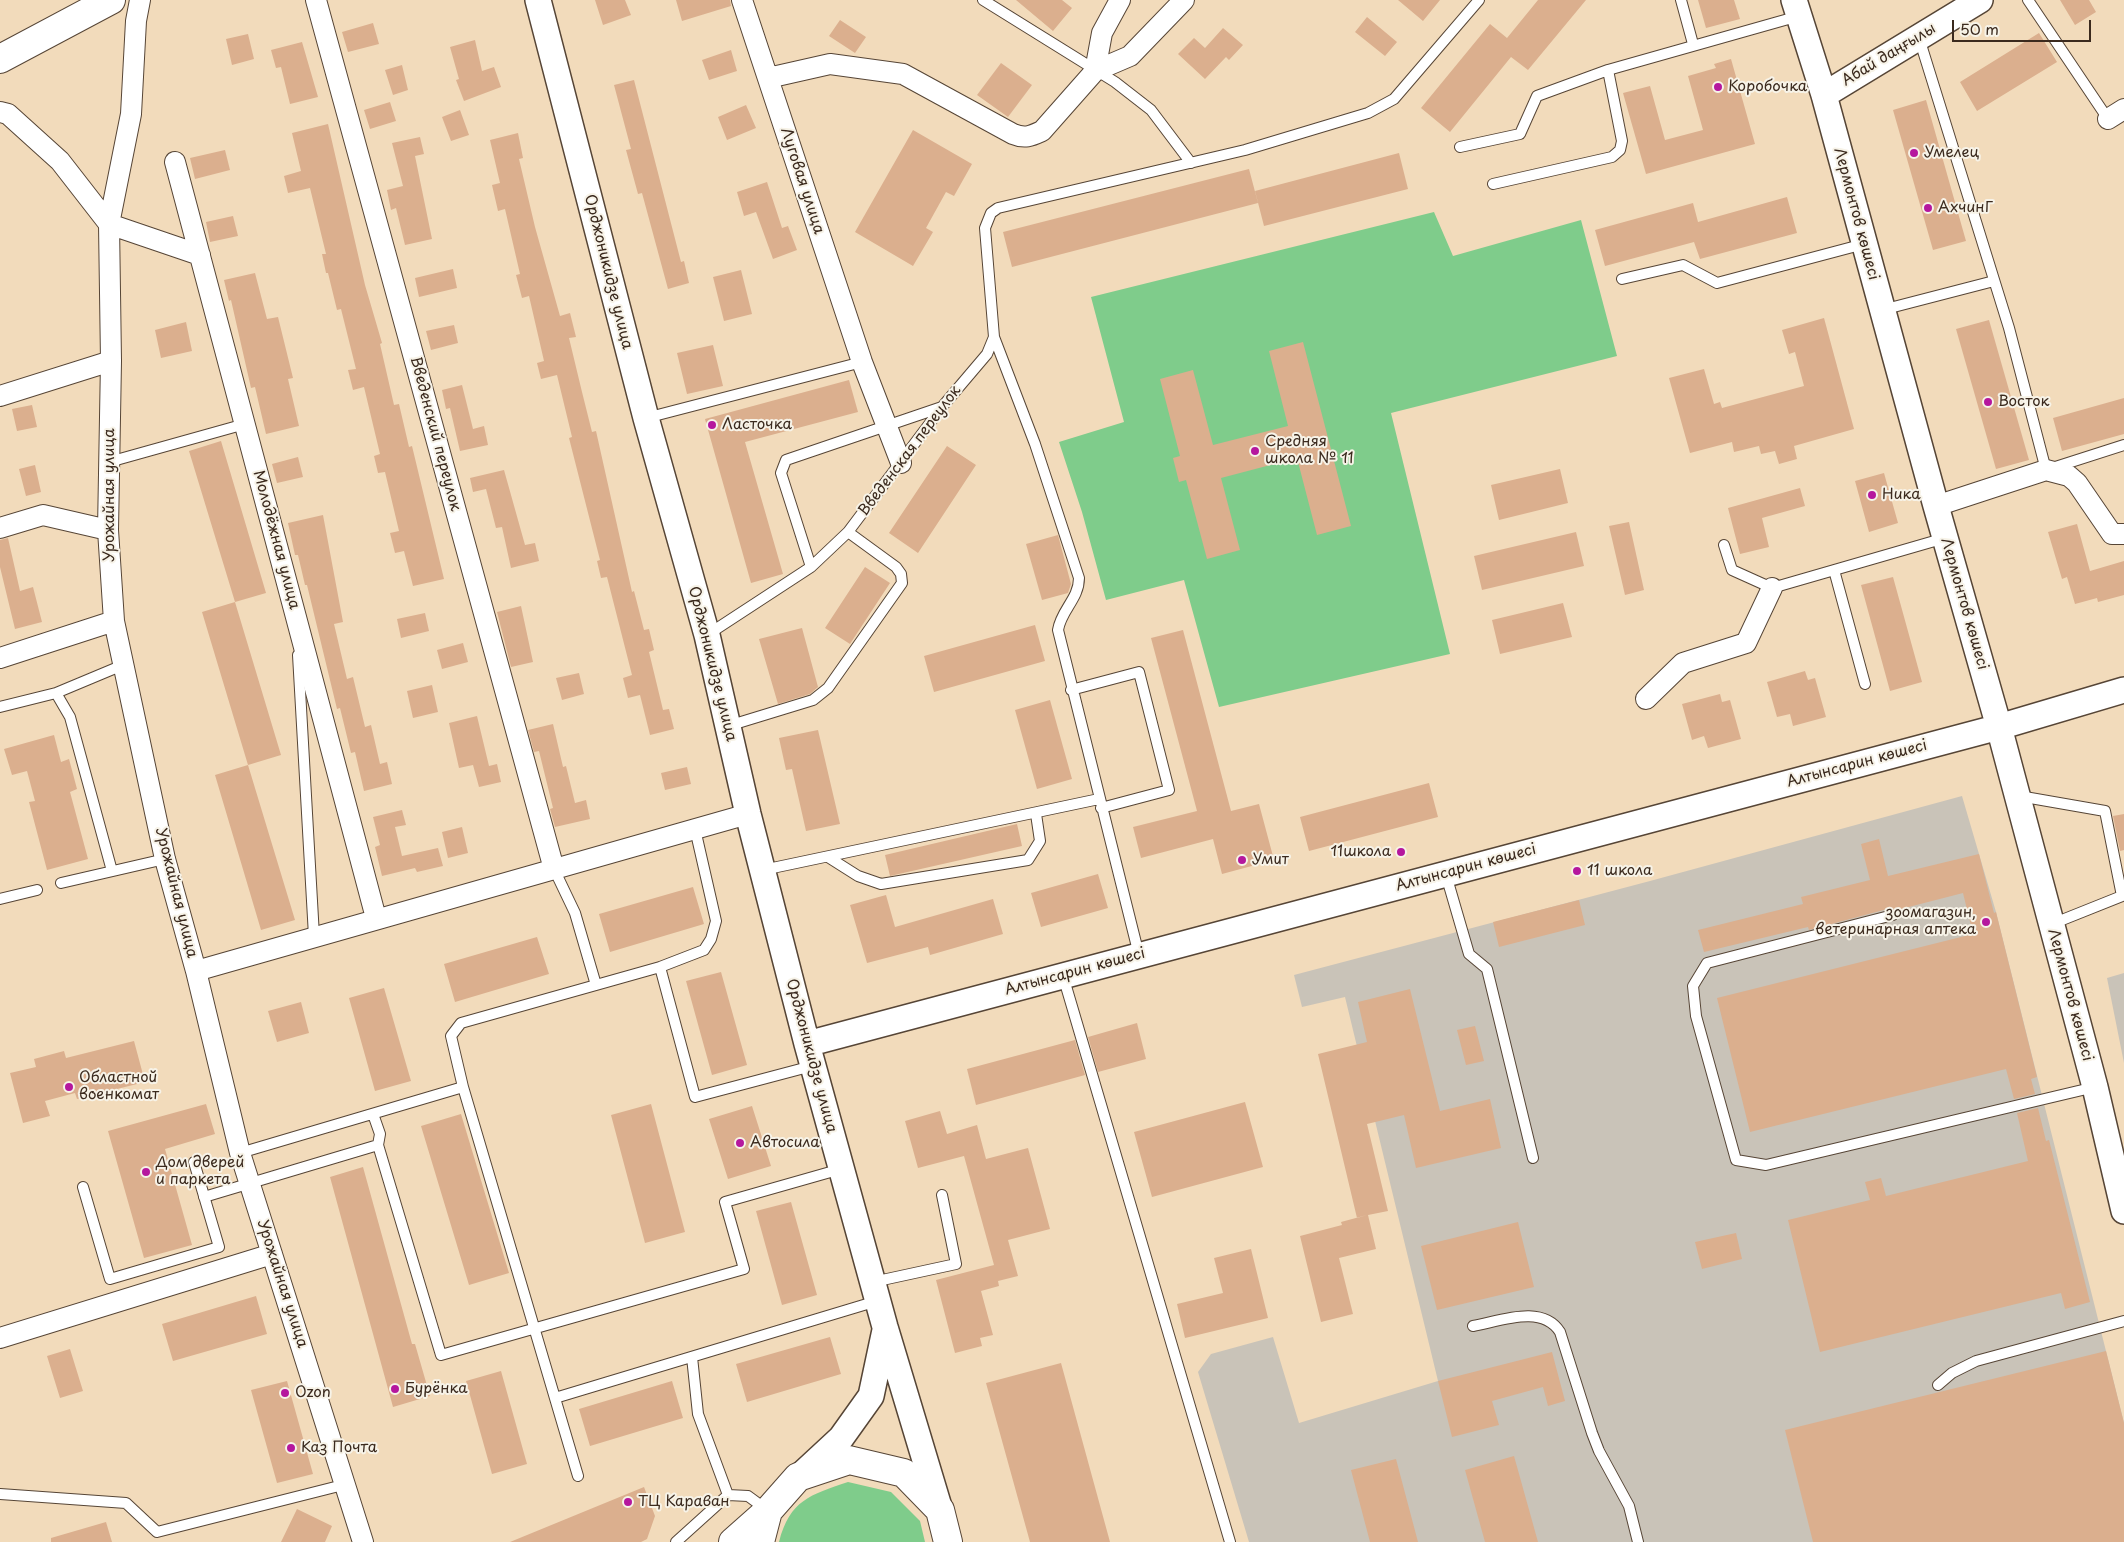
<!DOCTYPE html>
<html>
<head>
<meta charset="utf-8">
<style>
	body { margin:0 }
	#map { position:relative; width:2124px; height:1542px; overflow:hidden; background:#f2dbbb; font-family:"Playpen Sans",sans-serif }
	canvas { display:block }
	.scale { position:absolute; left:1952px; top:20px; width:139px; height:22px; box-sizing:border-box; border:2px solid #3b2a1e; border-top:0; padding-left:6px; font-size:15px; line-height:18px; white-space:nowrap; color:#3b2a1e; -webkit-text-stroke:4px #f7f3e8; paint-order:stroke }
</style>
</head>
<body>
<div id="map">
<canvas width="2124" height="1542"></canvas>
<div class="scale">50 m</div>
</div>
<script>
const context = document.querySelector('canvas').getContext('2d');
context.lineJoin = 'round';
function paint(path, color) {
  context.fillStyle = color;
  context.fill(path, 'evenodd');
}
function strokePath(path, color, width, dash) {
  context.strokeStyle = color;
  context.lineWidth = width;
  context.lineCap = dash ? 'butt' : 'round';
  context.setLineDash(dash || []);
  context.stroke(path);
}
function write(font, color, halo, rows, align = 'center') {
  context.font = font + ' "Playpen Sans",sans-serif';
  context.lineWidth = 4;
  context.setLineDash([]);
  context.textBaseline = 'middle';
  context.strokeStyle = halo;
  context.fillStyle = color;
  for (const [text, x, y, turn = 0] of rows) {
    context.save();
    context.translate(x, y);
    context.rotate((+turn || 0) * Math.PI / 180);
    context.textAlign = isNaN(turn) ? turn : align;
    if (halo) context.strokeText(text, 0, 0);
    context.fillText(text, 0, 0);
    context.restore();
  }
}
paint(new Path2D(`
	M1962 796 1996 912 2124 1423V1542H1249L1198 1372 1211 1354 1273 1337 1299 1423 1438 1381 1345 997 1302 1007 1294 975 1650 881Z
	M2124 973V1063L2107 978Z`), '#c9c3b8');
paint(new Path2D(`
	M1434 212 1453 256 1581 220 1617 356 1391 413 1450 654 1219 707 1184 580 1106 600 1082 512 1059 442 1124 422 1091 297Z
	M848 1482 891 1492 920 1521 925 1542H779C790 1500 810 1495 848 1482Z`), '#7fcc8b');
paint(new Path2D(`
	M595 0H625L631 15 603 25Z
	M676 0H730L731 6 682 21Z
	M1016 0H1062L1072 8 1053 31Z
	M1398 0H1440L1423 21Z
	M1538 0H1586L1528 70 1511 57 1450 132 1421 108 1490 24 1507 38Z
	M1698 0H1734L1740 19 1706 28Z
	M2060 0H2089L2096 12 2075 25Z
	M1367 17 1397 42 1385 56 1355 32Z
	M840 20 866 37 855 53 829 36Z
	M373 23 379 44 348 52 342 32Z
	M1223 28 1243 45 1229 60 1226 57 1205 79 1178 54 1194 38 1205 48Z
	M2039 33 2057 62 1977 111 1960 82Z
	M248 34 254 59 232 65 226 39Z
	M475 40 482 71 494 67 501 87 464 101 456 80 459 79 450 47Z
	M302 42 318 97 290 104 281 67 276 68 271 50Z
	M731 50 737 71 709 80 702 60Z
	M1731 59 1755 144 1646 174 1623 93 1650 86 1665 140 1703 130 1688 76 1716 68 1714 64Z
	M1001 63 1032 85 1008 117 977 95Z
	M402 65 408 90 393 95 385 70Z
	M634 80 681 262 684 261 689 283 668 289 642 193 638 194 626 150 631 149 614 85Z
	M1926 100 1966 241 1933 250 1893 110Z
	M390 102 396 121 370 129 364 110Z
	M746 105 756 128 727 140 718 117Z
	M460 110 469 135 451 141 442 117Z
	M328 124 365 285 382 343 380 344 394 405 399 404 409 447 412 446 444 579 413 586 404 551 395 553 390 533 399 531 385 472 378 473 374 456 380 454 364 387 353 390 348 370 356 369 341 309 337 310 328 273H326L322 254H326L310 188 288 193 284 176 301 171 292 133Z
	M913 130 972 164 954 196 946 192 926 228 933 232 913 266 855 232Z
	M518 133 523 158 519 159 535 227 560 316 570 313 576 337 569 338 582 392 592 432 596 431 632 592 634 591 644 630 649 629 654 650 649 652 663 710 669 709 674 729 650 735 640 695 628 698 623 678 632 675 607 577 601 578 597 561 600 560 569 438 572 437 557 375 541 379 537 363 544 361 529 296 522 298 516 275 520 274 505 209 498 211 492 185 500 183 490 140Z
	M420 137 424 154 415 156 432 239 405 245 396 208 391 210 387 190 403 186 392 143Z
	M225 150 230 170 195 179 190 158Z
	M1399 153 1408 189 1264 226 1255 191Z
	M1249 169 1258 203 1012 267 1003 232Z
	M767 182 782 228 788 226 797 250 773 259 756 212 744 216 737 192Z
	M1787 197 1797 233 1700 259 1694 242 1605 266 1595 230 1693 203 1698 222Z
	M233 216 238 236 210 242 206 222Z
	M453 269 457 288 419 297 415 278Z
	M741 270 752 314 724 321 713 277Z
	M255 273 267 319 278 317 293 378 288 379 299 426 266 434 255 387 251 388 231 300 229 301 224 280Z
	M1824 318 1854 429 1794 446 1797 459 1779 464 1775 451 1761 454 1759 446 1734 452 1732 442 1690 453 1669 378 1704 369 1714 404 1720 402 1722 408 1804 386 1795 352 1789 354 1782 330Z
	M1989 320 2029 460 1996 469 1956 329Z
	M186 322 192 351 161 358 155 330Z
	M454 325 458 343 431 350 426 331Z
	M1303 342 1351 526 1317 535 1297 458 1221 478 1240 550 1207 559 1186 480 1179 482 1173 458 1180 456 1160 379 1193 370 1213 445 1288 426 1269 351Z
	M713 345 723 386 687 394 677 353Z
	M849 380 858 412 745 442 783 574 751 583 705 419Z
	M462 385 473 429 484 426 488 445 460 451 450 408 446 409 442 390Z
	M2124 398V434L2062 451 2053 418Z
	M32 405 37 427 17 431 12 409Z
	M221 441 266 593 235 602 189 451Z
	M947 446 976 465 918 553 889 533Z
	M298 457 303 477 277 483 272 464Z
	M35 465 41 492 26 496 19 469Z
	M1560 469 1568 503 1499 520 1491 485Z
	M504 470 525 545 535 543 539 561 511 568 502 527 496 528 486 489 473 492 470 478Z
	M1884 473 1898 523 1869 532 1855 481Z
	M1800 488 1805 506 1762 518 1769 547 1740 554 1728 508Z
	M323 515 343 622 334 624 347 679 353 677 365 727 371 725 380 764 387 762 392 784 364 791 355 752 351 753 340 708 337 709 307 585H305L298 555H295L288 523Z
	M1629 522 1644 590 1625 595 1609 526Z
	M2077 524 2090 571 2124 561V595L2098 602 2097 598 2075 604 2067 577 2062 579 2048 532Z
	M1576 532 1584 566 1482 590 1474 556Z
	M1058 535 1071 584 1068 593 1042 600 1026 544Z
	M8 538 20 591 33 587 42 622 15 629 0 567V540Z
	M865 567 890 583 850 644 825 628Z
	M1893 577 1922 682 1890 691 1861 585Z
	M235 602 281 755 248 765 202 612Z
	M1563 603 1572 637 1500 654 1492 620Z
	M521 606 533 662 511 667 497 612Z
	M425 613 429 631 401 638 397 619Z
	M1035 625 1045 661 934 692 924 656Z
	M802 628 818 687 810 694 778 704 759 639Z
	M1183 630 1231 811 1259 804 1274 860 1222 874 1213 839 1141 858 1133 827 1197 811 1151 638Z
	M463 643 468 662 442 669 437 650Z
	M1805 671 1808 680 1815 678 1826 717 1793 726 1790 714 1777 717 1767 682Z
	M579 673 584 694 562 700 556 678Z
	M432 685 438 712 413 718 407 691Z
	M1720 694 1722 702 1730 700 1741 739 1708 748 1704 736 1692 740 1682 704Z
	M1050 700 1072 779 1037 789 1015 710Z
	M477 716 489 766 497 764 501 782 479 787 473 765 459 768 449 723Z
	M553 724 563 767 566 766 575 803 586 800 590 819 555 827 550 809 553 808 539 751 534 752 528 730Z
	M818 730 840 824 806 831 792 769 786 770 779 738Z
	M54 735 61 762 69 759 77 789 70 792 88 859 47 870 29 802 35 801 27 771 12 775 4 749Z
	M248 765 295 920 261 930 215 775Z
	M687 767 691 784 665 790 661 773Z
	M1429 783 1438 817 1309 851 1300 817Z
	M402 810 406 825 395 827 402 856 438 848 443 866 417 872 415 868 382 876 375 847 380 845 373 817Z
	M2124 814V850L2120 851 2113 816Z
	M1017 824 1022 846 890 876 885 855Z
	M462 827 468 853 448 858 442 832Z
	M1879 839 1888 876 1979 854 1994 913 1996 912 2037 1077 2031 1079 2035 1094 2014 1099 2006 1069 1750 1132 1717 998 1973 934 1963 893 1897 910 1891 908 1809 930 1808 927 1704 952 1698 930 1803 904 1801 897 1870 880 1861 844Z
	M1098 874 1108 908 1041 927 1031 893Z
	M693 887 704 924 610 952 599 914Z
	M886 895 895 927 993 899 1003 934 930 955 928 947 867 963 850 905Z
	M1579 900 1585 925 1499 947 1493 922Z
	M537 937 549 974 455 1002 444 964Z
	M721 972 747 1065 712 1075 686 981Z
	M384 988 411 1081 375 1091 349 998Z
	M1410 989 1440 1111 1490 1099 1501 1148 1416 1168 1404 1115 1367 1124 1388 1211 1368 1215 1376 1249 1339 1258 1353 1314 1321 1322 1300 1236 1342 1225 1341 1222 1367 1215 1357 1218 1318 1054 1367 1042 1358 1002Z
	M301 1002 309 1033 277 1042 268 1011Z
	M1137 1023 1146 1059 1098 1072 1088 1037Z
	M1475 1026 1484 1061 1466 1065 1457 1030Z
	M1075 1040 1085 1075 976 1105 967 1069Z
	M134 1041 145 1082 77 1099 75 1093 45 1101 50 1116 23 1123 10 1073 36 1067 34 1059 64 1051 66 1058Z
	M1245 1102 1263 1167 1152 1197 1134 1132Z
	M206 1104 215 1134 165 1149 192 1245 144 1258 108 1131Z
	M651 1104 685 1232 645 1243 611 1115Z
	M752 1106 771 1166 728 1179 709 1119Z
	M2038 1108 2046 1141 2049 1140 2090 1302 2065 1309 2061 1293 1820 1352 1788 1220 1870 1200 1865 1182 1881 1178 1886 1196 2028 1161 2017 1113Z
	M940 1111 947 1134 977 1125 986 1159 1028 1148 1050 1229 1008 1240 1018 1276 998 1281 999 1286 981 1291 993 1335 980 1338 982 1346 955 1353 936 1280 994 1265 964 1156 918 1168 905 1121Z
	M461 1114 509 1273 469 1285 421 1126Z
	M363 1167 412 1344H415L430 1396 393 1407 330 1177Z
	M791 1202 817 1295 782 1305 756 1211Z
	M1518 1222 1534 1287 1437 1310 1421 1246Z
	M1736 1233 1742 1259 1702 1269 1695 1242Z
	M1251 1249 1268 1318 1185 1338 1177 1304 1223 1293 1214 1258Z
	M256 1296 267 1334 173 1361 162 1324Z
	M830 1337 841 1374 747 1402 736 1364Z
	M70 1349 83 1391 60 1398 47 1356Z
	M2106 1351 2124 1423V1542H1813L1785 1430Z
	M1552 1352 1565 1401 1548 1406 1543 1387 1492 1401 1499 1425 1452 1437 1438 1381Z
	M1061 1363 1110 1542H1030L986 1383Z
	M501 1371 527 1464 492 1474 466 1381Z
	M287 1381 313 1474 277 1483 251 1390Z
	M672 1381 683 1418 590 1446 579 1409Z
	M1514 1456 1538 1542H1485L1465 1470Z
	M1396 1459 1418 1542H1370L1351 1470Z
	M644 1487 655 1516 647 1539 641 1542H510Z
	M297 1509 332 1526 325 1542H281Z
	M106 1522 112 1542H51V1538Z`), '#dbaf8e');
const service = new Path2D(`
	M983 0 1115 82 1151 110 1191 163
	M1681 0 1693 44
	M2028 0 2108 119
	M1919 38 2009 328 2046 470 2124 445
	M1460 147 1520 134 1537 96 1608 70 1799 16
	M1493 184 1612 157 1620 150 1622 141 1608 70
	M1622 279 1683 265 1717 283 1864 244
	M1882 310 1994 281
	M994 337 1035 444 1079 578C1079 599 1061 610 1058 630L1139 955
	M646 418 862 362
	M109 462 245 424
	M1724 545 1732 570 1772 588 1945 538
	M811 567 781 473 786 460 942 407
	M1834 570 1865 684
	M707 635 811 567 848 532 942 407 987 354 994 337 985 228 991 213 998 208 1245 150 1368 113 1394 99 1479 0
	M298 655 314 936
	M1071 690 1139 672 1169 790 1101 808
	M0 707 56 693
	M728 726 813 700 828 688 902 583 901 574 896 567 848 532
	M2019 796 2105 811 2122 896 2052 924
	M828 857 858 876 881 884 1028 860 1040 841 1036 814
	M554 869 575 913 596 985
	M763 870 1099 799
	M112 871 70 717 56 693 123 665
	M1446 875 1469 954 1487 969 1533 1158
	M61 883 165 859
	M0 899 37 890
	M1893 915 1707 963 1693 986 1696 1016 1736 1160 1766 1165 2095 1087
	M660 967 695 1097 812 1066
	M1063 976 1230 1542
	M463 1087 451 1036 461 1023 660 967 704 950 711 939 716 921 695 829
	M373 1114 380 1134 378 1145
	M240 1153 463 1087 578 1476
	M83 1187 110 1279 219 1247 194 1162
	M204 1197 378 1145 441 1355 744 1269 725 1202 841 1169
	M873 1282 956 1264 942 1195
	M1473 1326C1501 1321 1542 1304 1560 1332L1592 1433 1599 1451 1629 1506 1638 1542
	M692 1357 698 1414 728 1495
	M1938 1385 1952 1373 1976 1361 2124 1321
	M555 1398 877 1301
	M0 1494 126 1503 157 1532 347 1484
	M676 1542 728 1495 748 1496 767 1510`);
const minor = new Path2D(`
	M140 0 136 21 131 114 109 224 111 361 108 530 114 621 165 859 196 971 240 1153 363 1542
	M316 0 554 869
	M742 0 862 362 901 463
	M1095 71 1130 56 1184 0
	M768 78 830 64 903 74 1013 134C1025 139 1031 136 1042 131L1095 71 1102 33 1120 0
	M0 112 8 114 60 161 109 224
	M2108 119 2124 109
	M175 162 376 918
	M109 224 200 255
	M0 396 111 361
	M1936 506 2046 470 2069 476 2077 483 2112 534H2124
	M0 528 43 515 108 530
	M0 658 114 621
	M1646 699 1683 663 1746 643 1772 588
	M196 971 748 814
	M0 1338 272 1254`);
const tertiary = new Path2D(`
	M538 0 646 418 707 635 748 814 807 1044 885 1327 940 1510
	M1794 0 1824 95 1936 506 1999 727 2095 1087 2124 1211
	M1824 95 1980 0
	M807 1044 1999 727 2124 690
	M800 1476 841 1438 871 1396 885 1330`);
const secondary = new Path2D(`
	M0 59 111 0
	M733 1542 768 1511
	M760 1542 768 1511 798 1477 849 1460 904 1473 940 1510 948 1542`);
strokePath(service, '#564536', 12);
strokePath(minor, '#564536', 22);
strokePath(tertiary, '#564536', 28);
strokePath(secondary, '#564536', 30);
strokePath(service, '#fff', 10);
strokePath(minor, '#fff', 20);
strokePath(tertiary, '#fff', 25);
strokePath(secondary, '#fff', 28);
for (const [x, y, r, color] of [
	[1718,87,5,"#b5179e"],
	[1914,153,5,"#b5179e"],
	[1928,208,5,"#b5179e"],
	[1988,402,5,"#b5179e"],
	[712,425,5,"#b5179e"],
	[1255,451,5,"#b5179e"],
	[1872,495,5,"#b5179e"],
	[1401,852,5,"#b5179e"],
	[1242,860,5,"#b5179e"],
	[1577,871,5,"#b5179e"],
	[1986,922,5,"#b5179e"],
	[69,1087,5,"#b5179e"],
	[740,1143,5,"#b5179e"],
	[146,1172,5,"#b5179e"],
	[395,1389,5,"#b5179e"],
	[285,1393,5,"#b5179e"],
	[291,1448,5,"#b5179e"],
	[628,1502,5,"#b5179e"]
]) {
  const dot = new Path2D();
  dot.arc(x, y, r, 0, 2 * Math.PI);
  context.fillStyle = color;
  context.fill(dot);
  strokePath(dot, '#f7f3e8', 2);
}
write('15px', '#3b2a1e', '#f7f3e8', [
	["Абай даңғылы",1889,55,-31],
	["Луговая улица",802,181,72],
	["Лермонтов көшесі",1856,214,75],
	["Орджоникидзе улица",608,272,76],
	["Введенский переулок",435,434,75],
	["Введенская переулок",910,451,-53],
	["Урожайная улица",110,495,-90],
	["Молодёжная улица",276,540,75],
	["Лермонтов көшесі",1964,604,74],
	["Орджоникидзе улица",712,664,76],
	["Алтынсарин көшесі",1857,764,-15],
	["Алтынсарин көшесі",1466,868,-15],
	["Урожайная улица",176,893,76],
	["Алтынсарин көшесі",1075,972,-15],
	["Лермонтов көшесі",2070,995,75],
	["Орджоникидзе улица",811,1056,75],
	["Урожайная улица",282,1284,72]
]);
write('15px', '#3b2a1e', '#f7f3e8', [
	["Коробочка",1728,87],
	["Умелец",1924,153],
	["АхчинГ",1938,208],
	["Восток",1998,402],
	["Ласточка",722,425],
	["Средняя",1265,442],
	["школа № 11",1265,459],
	["Ника",1882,495],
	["11школа",1391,852,"right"],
	["Умит",1252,860],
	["11 школа",1587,871],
	["зоомагазин,",1976,913,"right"],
	["ветеринарная аптека",1976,930,"right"],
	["Областной",79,1078],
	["военкомат",79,1095],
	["Автосила",750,1143],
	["Дом дверей",156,1163],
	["и паркета",156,1180],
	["Бурёнка",405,1389],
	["Ozon",295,1393],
	["Каз Почта",301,1448],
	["ТЦ Караван",638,1502]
], 'left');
</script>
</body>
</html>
